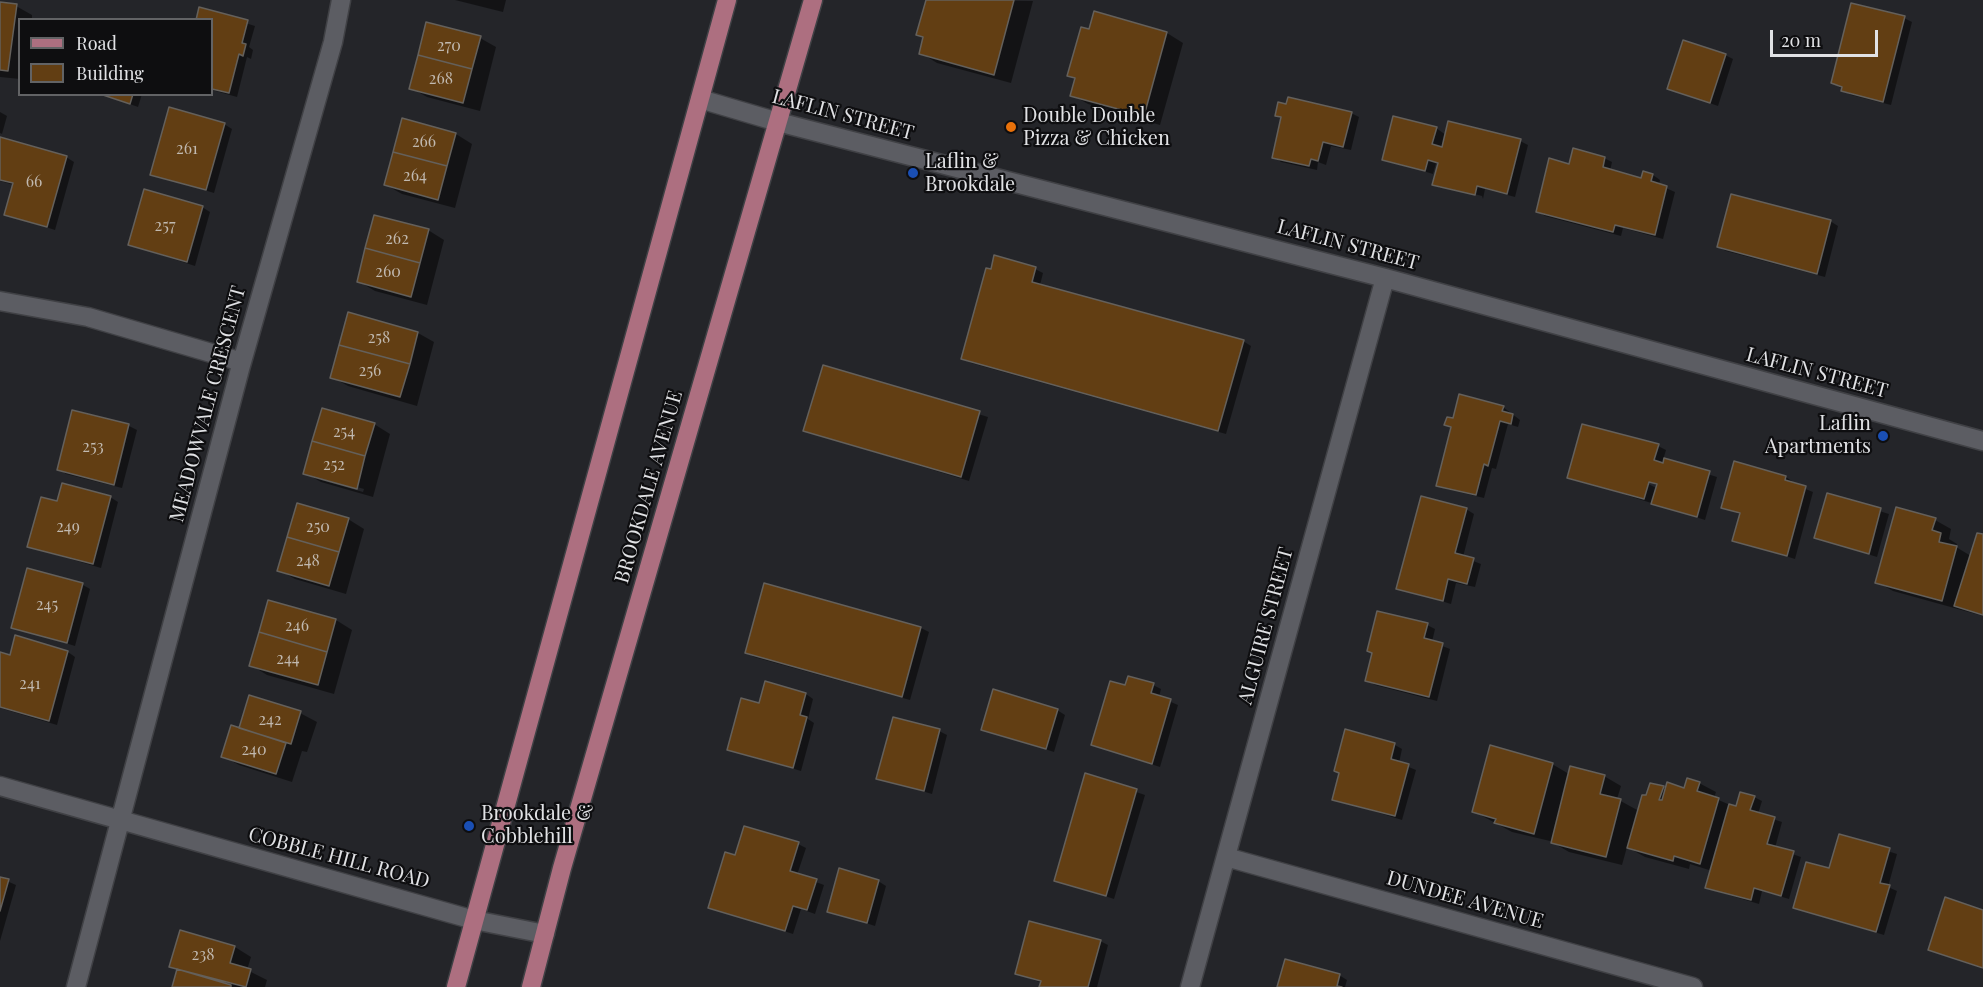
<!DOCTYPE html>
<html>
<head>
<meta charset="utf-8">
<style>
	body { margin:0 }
	#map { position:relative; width:1983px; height:987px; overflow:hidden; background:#242529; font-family:"Playfair Display",serif }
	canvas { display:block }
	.legend { position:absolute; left:18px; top:18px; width:195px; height:78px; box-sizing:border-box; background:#0e0e10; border:2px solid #626365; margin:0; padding:8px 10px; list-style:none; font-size:18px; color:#e1e2e5 }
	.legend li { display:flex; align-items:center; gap:12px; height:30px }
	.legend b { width:30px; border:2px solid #626365 }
	.scale { position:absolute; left:1770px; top:30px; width:108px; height:27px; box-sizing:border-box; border:3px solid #e1e2e5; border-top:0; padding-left:8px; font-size:18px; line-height:21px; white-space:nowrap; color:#e1e2e5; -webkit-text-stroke:4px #0e0e10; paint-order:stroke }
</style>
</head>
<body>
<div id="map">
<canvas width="1983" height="987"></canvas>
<ul class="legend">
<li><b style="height:8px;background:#ad6f80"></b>Road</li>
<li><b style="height:16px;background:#623e13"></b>Building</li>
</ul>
<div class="scale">20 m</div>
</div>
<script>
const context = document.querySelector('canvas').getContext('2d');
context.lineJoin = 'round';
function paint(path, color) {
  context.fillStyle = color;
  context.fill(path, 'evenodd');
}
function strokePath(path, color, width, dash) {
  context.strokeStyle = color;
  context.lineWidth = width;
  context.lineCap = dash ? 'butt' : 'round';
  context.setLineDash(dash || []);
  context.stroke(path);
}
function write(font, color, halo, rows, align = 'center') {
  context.font = font + ' "Playfair Display",serif';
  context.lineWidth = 4.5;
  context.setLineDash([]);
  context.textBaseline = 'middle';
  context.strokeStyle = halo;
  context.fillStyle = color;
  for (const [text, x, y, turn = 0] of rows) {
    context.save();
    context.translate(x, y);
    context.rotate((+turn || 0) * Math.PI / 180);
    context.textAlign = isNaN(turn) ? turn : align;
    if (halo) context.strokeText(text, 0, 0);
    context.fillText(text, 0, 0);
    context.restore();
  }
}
paint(new Path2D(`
	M455 0H506L503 12Z
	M927 0 1033 1 1011 83 937 63 921 53Z
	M0 4 16 6 32 15V20H20V79L0 77Z
	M200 9 255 26 249 47 253 50 251 59 247 57 237 97 212 90V20Z
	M1095 13 1167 33 1183 43 1160 125 1088 104 1072 95 1076 79 1069 75 1090 31Z
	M1904 18 1912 22 1891 105 1851 95 1833 83Z
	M480 38 496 47 480 111 427 97 411 88Z
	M1725 55 1733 59 1718 106 1669 89Z
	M102 94H142L138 107Z
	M0 112 7 116 2 134 0 133Z
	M1351 113 1359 117 1351 150 1331 146 1326 165 1318 162 1317 170 1281 162 1274 157 1283 118 1277 115Z
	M403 120 456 134 472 144 455 208 402 194 386 185Z
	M224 124 232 129 214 193 152 174Z
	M1436 128 1446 135 1520 141 1528 145 1515 197 1485 189 1483 199 1482 196 1440 185V188L1434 184 1439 164 1436 163 1433 174 1384 159Z
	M0 144 66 157 74 162 55 230 5 214 14 185 0 181Z
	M1604 158 1612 162 1610 171 1642 179 1653 175 1660 180 1659 185 1675 192 1663 239 1623 228 1621 236 1545 216 1537 211 1570 166Z
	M202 207 210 212 195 266 130 245Z
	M1830 221 1838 226 1825 277 1726 251 1718 247Z
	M428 230 444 240 427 305 375 291 358 281Z
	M1035 269 1043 273 1040 285 1243 341 1251 346 1226 434 971 363 963 359 992 271Z
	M349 314 418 333 434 342 417 406 348 386 332 377Z
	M824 367 988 417 969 481 805 431Z
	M1503 407 1520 420 1518 427 1508 424 1496 469 1492 468 1484 498 1446 489 1438 485 1454 420Z
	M73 411 129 426 137 430 122 488 66 474 59 469Z
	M374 424 390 434 373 497 321 482 305 473ZM321 477 364 489 363 492 321 480Z
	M1658 446 1666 450 1663 460 1717 477 1705 520 1569 477ZM1643 477 1658 486V489L1641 480Z
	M1786 477 1793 482V484L1813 492 1795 559 1734 540 1741 515 1723 507Z
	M1828 495 1889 514 1877 557 1816 538Z
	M110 497 118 502 101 568 29 547 58 503Z
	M1466 509 1474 514 1463 557 1481 564 1475 587 1456 583 1451 604 1398 588Z
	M348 519 364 529 346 594 295 579 279 570Z
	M1935 520 1951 529 1949 539 1957 544 1956 547 1971 556 1983 536V616L1893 591 1877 582Z
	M765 584 921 628 929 632 910 700 754 657 746 652Z
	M83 585 90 589 75 646 13 627Z
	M336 620 352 630 334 694 267 675 251 665Z
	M1427 625 1435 629 1432 642 1450 649 1437 701 1375 685 1367 680Z
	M68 652 75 657 57 725 0 708V653L11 657Z
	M1153 685 1161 689 1159 697 1178 705 1160 767 1093 745 1126 687Z
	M806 694 813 699 808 719 814 723 801 771 728 749 760 705Z
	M250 697 300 713 317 722 307 752 302 751 292 782 239 765 223 756 240 730Z
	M1057 710 1065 715 1054 752 983 729Z
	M939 731 947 735 932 794 878 778Z
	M1395 745 1402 749 1399 763 1416 770 1402 820 1334 799Z
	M1552 764 1569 774 1604 776 1621 786 1617 799 1639 811 1663 788 1685 789 1699 783 1716 792 1714 798 1737 808 1754 797 1762 801 1758 814 1782 822 1775 848 1801 857 1789 899 1762 891 1759 904 1715 891 1707 887 1712 871 1690 864 1689 869 1645 857 1627 847 1622 865 1569 852 1550 841 1512 832 1473 811Z
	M1086 775 1145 795 1114 899 1056 880Z
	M1840 836 1897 854 1888 887 1897 891 1884 935 1795 908 1830 870Z
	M798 844 806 848 797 875 824 885 815 914 801 909 793 934 710 907 736 857Z
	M0 878 16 885 0 941Z
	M878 881 886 886 875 926 829 911Z
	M1983 911V969L1929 949Z
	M181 932 235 947 251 957 247 970 267 980 265 987H174L179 970 171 966Z
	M1100 941 1108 945 1097 987H1041L1042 983 1017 974Z
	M1339 975 1347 980 1345 987H1279Z`), '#0007');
const building = new Path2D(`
	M926 0H1014L994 75 919 54 923 37 916 35Z
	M0 2 17 4 8 71 0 70Z
	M1851 3 1905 16 1883 102 1841 91 1842 87 1831 83Z
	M199 7 248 20 242 43 246 44 243 56 239 54 229 93 212 89V20H196Z
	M1094 11 1167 32 1144 116 1070 96 1075 78 1067 76 1081 27 1089 29Z
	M426 22 481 36 472 69 418 55Z
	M1683 40 1726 54 1710 103 1667 89Z
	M418 55 472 69 463 103 409 89Z
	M100 94H133L130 104Z
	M1288 97 1352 112 1343 147 1323 142 1318 161 1311 159 1309 166 1272 158 1281 117 1275 116 1278 102 1286 104Z
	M169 107 225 123 206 190 150 175Z
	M1393 116 1437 127 1432 144 1442 147 1448 121 1521 139 1507 194 1477 186 1475 195 1432 185 1438 163 1428 160 1425 171 1382 160Z
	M402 118 456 133 447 166 393 152Z
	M0 137 67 156 47 227 4 215 13 183 0 180Z
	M1573 148 1605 157 1603 167 1641 178 1643 171 1653 174 1651 181 1667 186 1655 235 1615 225 1613 232 1536 212 1549 158 1569 164Z
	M393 152 447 166 438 200 384 185Z
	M144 189 203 206 187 262 128 245Z
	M1731 194 1831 220 1817 274 1717 247Z
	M374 215 429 229 420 263 365 248Z
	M365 248 420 263 411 297 357 282Z
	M994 255 1036 267 1032 282 1244 340 1218 431 961 359 986 268 991 269Z
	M348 312 418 332 410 364 339 345Z
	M339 345 410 364 400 397 330 378Z
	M823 365 980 411 961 477 803 431Z
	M1459 394 1504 406 1502 411 1513 414 1511 424 1500 421 1488 466 1484 464 1476 495 1436 486 1451 427 1444 425 1447 417 1453 418Z
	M322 408 375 423 365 456 312 441Z
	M72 410 129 424 114 485 57 470Z
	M1582 424 1659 444 1654 460 1663 463 1664 458 1710 471 1697 517 1651 504 1657 484 1649 482 1644 499 1567 478Z
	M312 441 365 456 357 489 303 474Z
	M1734 461 1786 476 1785 480 1806 486 1787 556 1732 541 1740 513 1721 508Z
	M62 483 111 496 93 564 27 547 41 497 57 501Z
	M1827 493 1881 508 1869 554 1814 538Z
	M1421 496 1467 508 1455 553 1474 558 1467 584 1448 579 1443 601 1396 589Z
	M297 503 349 518 339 552 287 537Z
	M1896 507 1936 518 1932 530 1941 533 1939 542 1957 546 1942 601 1875 583Z
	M1977 533 1983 534V615L1954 606Z
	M287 537 339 552 329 586 277 571Z
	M27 568 83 583 67 643 11 628Z
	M764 583 921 627 902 697 745 653Z
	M268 600 336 619 327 652 259 632Z
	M1377 611 1428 623 1424 638 1443 643 1429 697 1365 681 1372 653 1367 651Z
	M259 632 327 652 318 685 249 666Z
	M15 635 68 651 49 721 0 707V652L10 655Z
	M1128 676 1154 683 1151 693 1171 699 1152 764 1091 745 1110 681 1125 685Z
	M765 681 806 693 800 715 807 717 793 768 727 750 741 698 759 703Z
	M993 689 1058 709 1046 749 981 730Z
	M249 695 301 711 291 744 239 728Z
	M893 717 940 729 924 791 876 779Z
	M231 725 286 743 276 774 221 757Z
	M1345 729 1395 743 1391 759 1409 764 1395 816 1332 800 1339 773 1334 771Z
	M1490 745 1553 763 1534 834 1494 823 1496 819 1472 812Z
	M1570 766 1605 775 1600 794 1621 799 1606 857 1551 843Z
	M1085 773 1137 789 1106 896 1054 881Z
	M1687 778 1700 782 1697 791 1719 798 1700 864 1674 856 1673 861 1627 848 1642 795H1646L1650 783 1664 786 1659 800H1662L1667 782 1684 788Z
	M1740 792 1755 796 1750 810 1775 817 1767 844 1794 851 1781 896 1754 888 1751 900 1705 888 1729 804 1736 806Z
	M744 826 799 842 790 871 817 879 807 910 793 906 785 931 708 908 725 852 735 855Z
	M1839 834 1890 848 1880 883 1890 885 1876 932 1793 908 1806 862 1829 868Z
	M839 868 879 880 867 923 827 912Z
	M0 877 9 879 0 911Z
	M1945 897 1983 910V968L1928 950Z
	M1029 921 1101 940 1088 987H1039L1041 981 1015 974Z
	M180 930 235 946 230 963 251 969 246 987 169 967Z
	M1285 959 1340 974 1337 986 1342 987H1277Z
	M177 969 231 985V987H172Z`);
paint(building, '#623e13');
strokePath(building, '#64605b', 1.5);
const minor = new Path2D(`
	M700 99 778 122 1385 278 1983 441
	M0 301 88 317 242 362
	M0 786 474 920 545 934
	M1226 857 1693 987
	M76 987 240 369 333 42 341 0
	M1190 987 1385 278`);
const primary = new Path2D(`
	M456 987 727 0
	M531 987 562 868 813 0`);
strokePath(minor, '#404145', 21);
strokePath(primary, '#404145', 21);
strokePath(minor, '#5c5d63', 18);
strokePath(primary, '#ad6f80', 18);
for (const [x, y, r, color] of [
	[1011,127,6,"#e8710a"],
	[913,173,6,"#1a4fb4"],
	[1883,436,6,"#1a4fb4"],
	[469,826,6,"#1a4fb4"]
]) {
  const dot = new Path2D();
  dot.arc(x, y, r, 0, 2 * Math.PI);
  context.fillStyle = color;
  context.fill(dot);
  strokePath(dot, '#0e0e10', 2);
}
write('16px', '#c1b9b0', null, [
	["270",449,46],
	["268",441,79],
	["266",424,142],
	["261",187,149],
	["264",415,176],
	["66",34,182],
	["257",165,226],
	["262",397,239],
	["260",388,272],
	["258",379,338],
	["256",370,371],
	["254",344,432],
	["253",93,447],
	["252",334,465],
	["249",68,527],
	["250",318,527],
	["248",308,561],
	["245",47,605],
	["246",297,626],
	["244",288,659],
	["241",30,684],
	["242",270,720],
	["240",254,750],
	["238",203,955]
]);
write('20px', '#e1e2e5', '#0e0e10', [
	["LAFLIN STREET",843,115,15],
	["LAFLIN STREET",1348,245,15],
	["LAFLIN STREET",1817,373,15],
	["MEADOWVALE CRESCENT",208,404,-75],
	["BROOKDALE AVENUE",649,487,-74],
	["ALGUIRE STREET",1266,626,-75],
	["COBBLE HILL ROAD",339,858,15],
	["DUNDEE AVENUE",1465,900,16]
]);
write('20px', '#e1e2e5', '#0e0e10', [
	["Double Double",1023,116],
	["Pizza & Chicken",1023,139],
	["Laflin &",925,162],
	["Brookdale",925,185],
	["Laflin",1871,424,"right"],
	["Apartments",1871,447,"right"],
	["Brookdale &",481,814],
	["Cobblehill",481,837]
], 'left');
</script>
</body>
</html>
